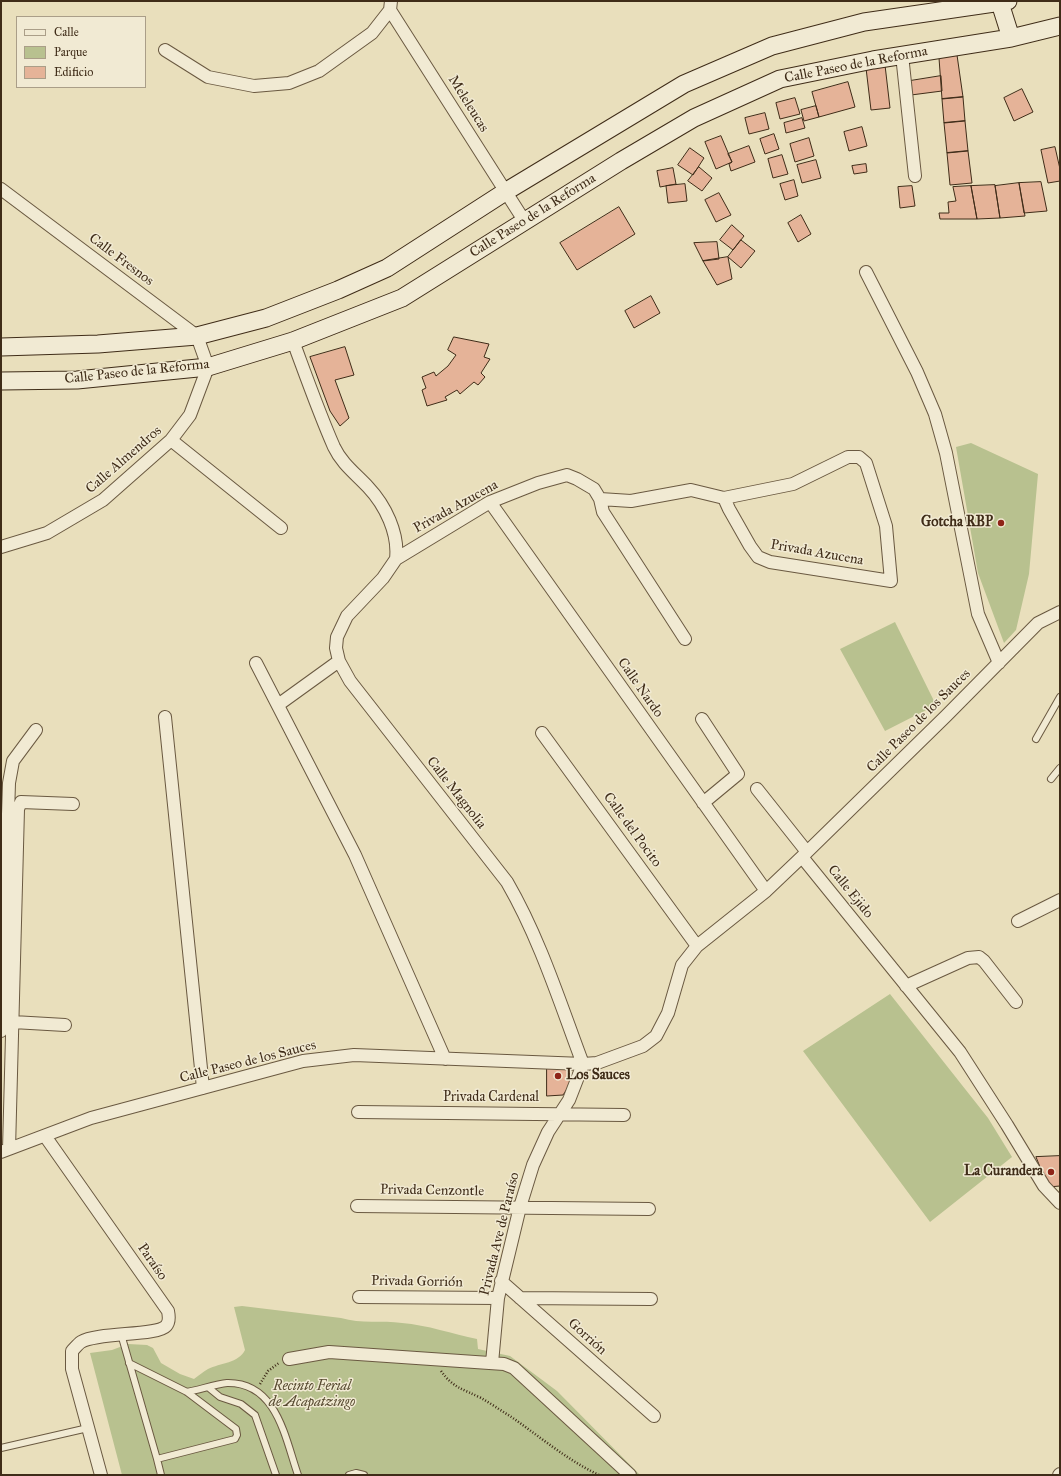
<!DOCTYPE html>
<html>
<head>
<meta charset="utf-8">
<style>
	body { margin:0 }
	#map { position:relative; width:1061px; height:1476px; overflow:hidden; background:#e9dfbc; font-family:"IM FELL Great Primer",serif }
	canvas { display:block }
	.frame { position:absolute; inset:0; border:2px solid #3f2c18; pointer-events:none }
	.legend { position:absolute; left:16px; top:16px; width:130px; height:72px; box-sizing:border-box; background:#f1ead3; border:1px solid #aa9e88; margin:0; padding:5px 7px; list-style:none; font-size:12px; color:#3f2c18 }
	.legend li { display:flex; align-items:center; gap:8px; height:20px }
	.legend b { width:20px; border:1px solid #aa9e88 }
</style>
</head>
<body>
<div id="map">
<canvas width="1061" height="1476"></canvas>
<div class="frame"></div>
<ul class="legend">
<li><b style="height:5px;background:#f1ead3"></b>Calle</li>
<li><b style="height:11px;background:#b8c18f"></b>Parque</li>
<li><b style="height:11px;background:#e5b398"></b>Edificio</li>
</ul>
</div>
<script>
const context = document.querySelector('canvas').getContext('2d');
context.lineJoin = 'round';
function paint(path, color) {
  context.fillStyle = color;
  context.fill(path, 'evenodd');
}
function strokePath(path, color, width, dash) {
  context.strokeStyle = color;
  context.lineWidth = width;
  context.lineCap = dash ? 'butt' : 'round';
  context.setLineDash(dash || []);
  context.stroke(path);
}
function write(font, color, halo, rows, align = 'center') {
  context.font = font + ' "IM FELL Great Primer",serif';
  context.lineWidth = 3;
  context.setLineDash([]);
  context.textBaseline = 'middle';
  context.strokeStyle = halo;
  context.fillStyle = color;
  for (const [text, x, y, turn = 0] of rows) {
    context.save();
    context.translate(x, y);
    context.rotate((+turn || 0) * Math.PI / 180);
    context.textAlign = isNaN(turn) ? turn : align;
    if (halo) context.strokeText(text, 0, 0);
    context.fillText(text, 0, 0);
    context.restore();
  }
}
paint(new Path2D(`
	M971 443 1038 474 1029 574 1016 630 1004 643 978 573 956 447Z
	M895 622 936 705 885 731 840 649Z
	M890 994 988 1118 1012 1157 930 1222 803 1051Z
	M242 1306 341 1318C361 1324 382 1320 402 1323 427 1325 453 1334 477 1339L478 1349 510 1356 557 1391 640 1475H122L90 1353 112 1350 128 1344 147 1345 153 1348 161 1363 180 1374 194 1379C199 1375 203 1372 208 1369 220 1363 239 1363 245 1350L234 1307Z`), '#b8c18f');
const building = new Path2D(`
	M957 55 963 97 942 99 939 58Z
	M885 65 890 108 871 110 866 68Z
	M941 76 942 91 911 95 910 81Z
	M848 82 855 107 819 117 812 92Z
	M1022 89 1033 112 1014 121 1004 98Z
	M963 97 965 121 944 123 942 99Z
	M795 98 800 114 780 119 776 103Z
	M816 106 819 117 804 121 801 110Z
	M765 113 769 129 749 134 745 118Z
	M802 118 805 128 786 133 784 123Z
	M965 121 968 151 947 153 944 123Z
	M862 127 867 146 849 151 844 132Z
	M774 134 779 149 765 154 760 139Z
	M721 136 732 162 716 169 705 142Z
	M809 138 814 156 795 162 790 144Z
	M749 146 755 162 731 171 729 164 732 162 728 154Z
	M1055 147 1060 169V181L1048 183 1041 150Z
	M690 148 704 158 693 175 678 165Z
	M968 151 972 183 950 185 947 153Z
	M782 155 788 174 773 178 768 159Z
	M816 160 821 178 802 183 797 165Z
	M866 164 867 172 854 174 852 166Z
	M699 167 712 178 702 191 688 181Z
	M673 168 676 184 660 187 657 171Z
	M794 180 798 196 785 200 780 184Z
	M1041 182 1047 211 1024 213 1019 183Z
	M1019 183 1025 216 1000 218 995 186Z
	M685 184 687 201 668 203 666 186Z
	M995 185 1000 218 977 219 971 186Z
	M912 186 915 206 900 208 898 187Z
	M971 186 977 219H940L939 213H949L948 202 956 201 953 187Z
	M719 193 731 215 716 222 705 200Z
	M619 207 635 234 577 270 560 243Z
	M801 215 811 234 798 242 788 223Z
	M732 225 744 236 733 250 720 240Z
	M741 240 755 251 741 268 728 257Z
	M717 242 719 259 703 261 694 243Z
	M728 257 732 279 717 285 703 261Z
	M651 296 660 313 634 328 625 311Z
	M454 337 489 344 484 357 490 359 481 373 485 377 478 385 474 382 460 394 457 390 445 397 447 400 427 406 422 390 426 388 422 377 434 372 436 376 448 366 456 355 448 350Z
	M345 347 354 375 335 380 349 418 340 426 330 411 310 357Z
	M547 1066 570 1068 571 1083 563 1095 547 1096Z
	M1060 1156V1186L1048 1187 1036 1157Z`);
paint(building, '#e5b398');
strokePath(building, '#3f2c18', 1);
const service = new Path2D(`
	M1036 739 1060 697
	M1051 779 1060 768
	M121 1334 157 1459 235 1439 237 1435 236 1429 187 1392 129 1363
	M209 1388 220 1397 241 1404 255 1415 276 1475
	M187 1392C198 1390 217 1384 227 1383 277 1382 285 1438 298 1475
	M1 1448 88 1428
	M157 1459 161 1475
	M349 1475 356 1473 364 1475`);
const minor = new Path2D(`
	M391 1 390 10 525 222
	M165 50 208 77 254 86 289 83 319 71 372 33 390 10
	M902 55 915 176
	M1 189 197 336 208 367 190 415 171 440 103 500 47 533 1 547
	M866 272 917 372 935 414 946 453 978 614 999 663
	M293 341C306 376 319 413 334 447 342 464 356 474 368 487 385 505 399 533 396 559
	M171 440 281 528
	M600 499 631 501 691 490 724 498 793 484 848 457H859L866 463 886 526 891 581 770 562 758 557 750 546 729 509 724 498
	M490 502 766 891
	M256 663 355 855 445 1059
	M278 705 339 661
	M165 717 203 1088
	M702 719 738 774 703 803
	M542 733 697 946
	M757 789 807 852
	M802 857 960 1052 1007 1125 1044 1186 1060 1203
	M1018 921 1060 900
	M906 986 968 958 979 957 984 961 1016 1002
	M13 1022 65 1025
	M1 1031 9 783 13 761 36 730
	M583 1064C560 1003 540 939 507 882L350 681 339 661 336 648 337 637 347 616 383 578 396 559 490 502 538 483 567 475 577 479 594 489 600 499 603 512 685 639
	M358 1112 624 1115
	M45 1136 168 1311C169 1316 170 1322 166 1326 157 1336 98 1332 81 1342 78 1344 75 1348 72 1351V1369L101 1475
	M9 1149 18 809 21 802 73 804
	M1 1152 91 1118 303 1061 354 1055 583 1064 597 1063 643 1046 656 1036 668 1013 682 965 697 946 766 891 807 852 946 716 1038 623 1060 612
	M357 1206 649 1209
	M501 1281 654 1416
	M359 1297 498 1298
	M520 1298 651 1299
	M289 1359 329 1352 504 1364 514 1368 630 1475
	M492 1363 498 1298 520 1207 533 1165 548 1132 569 1100 583 1064
	M1059 1475 1060 1474`);
const secondary = new Path2D(`
	M1000 3 1011 38
	M1 347 98 344 197 336 266 318 338 290 387 268 505 192 684 84 772 46 864 22 1008 1
	M1 381 77 380 208 367 293 341 402 298 621 161 694 118 780 79 873 60 1011 38 1060 26`);
strokePath(service, '#6a5941', 8);
strokePath(minor, '#6a5941', 14);
strokePath(secondary, '#3f2c18', 19);
strokePath(new Path2D(`
	M441 1371C453 1388 463 1389 481 1398 490 1403 500 1410 510 1416 539 1436 567 1460 599 1475
	M260 1384 268 1371 279 1363`), '#3f2c18', 2.5, [1, 2]);
strokePath(service, '#f1ead3', 6);
strokePath(minor, '#f1ead3', 12);
strokePath(secondary, '#f1ead3', 17);
for (const [x, y, r, color] of [
	[1001,523,4,"#8f2418"],
	[558,1076,4,"#8f2418"],
	[1051,1172,4,"#8f2418"]
]) {
  const dot = new Path2D();
  dot.arc(x, y, r, 0, 2 * Math.PI);
  context.fillStyle = color;
  context.fill(dot);
  strokePath(dot, '#f1ead3', 1.5);
}
write('14px', '#3f2c18', '#f1ead3', [
	["Calle Paseo de la Reforma",856,65,-11],
	["Meleleucas",468,104,58],
	["Calle Paseo de la Reforma",533,216,-32],
	["Calle Fresnos",121,260,37],
	["Calle Paseo de la Reforma",137,372,-6],
	["Calle Almendros",124,460,-41],
	["Privada Azucena",456,507,-29],
	["Privada Azucena",817,553,10],
	["Calle Nardo",640,688,55],
	["Calle Paseo de los Sauces",919,721,-45],
	["Calle Magnolia",456,793,52],
	["Calle del Pocito",632,830,54],
	["Calle Ejido",850,892,51],
	["Calle Paseo de los Sauces",248,1062,-14],
	["Privada Cardenal",491,1098],
	["Privada Cenzontle",432,1191,1],
	["Privada Ave de Paraíso",500,1234,-76],
	["Paraíso",152,1262,55],
	["Privada Gorrión",417,1282,1],
	["Gorrión",587,1337,42]
]);
write('bold 14px', '#3f2c18', '#f1ead3', [
	["Gotcha RBP",993,523],
	["Los Sauces",566,1076,"left"],
	["La Curandera",1043,1172]
], 'right');
write('italic 14px', '#574a30', '#f1ead3', [
	["Recinto Ferial",312,1387],
	["de Acapatzingo",312,1403]
]);
</script>
</body>
</html>
